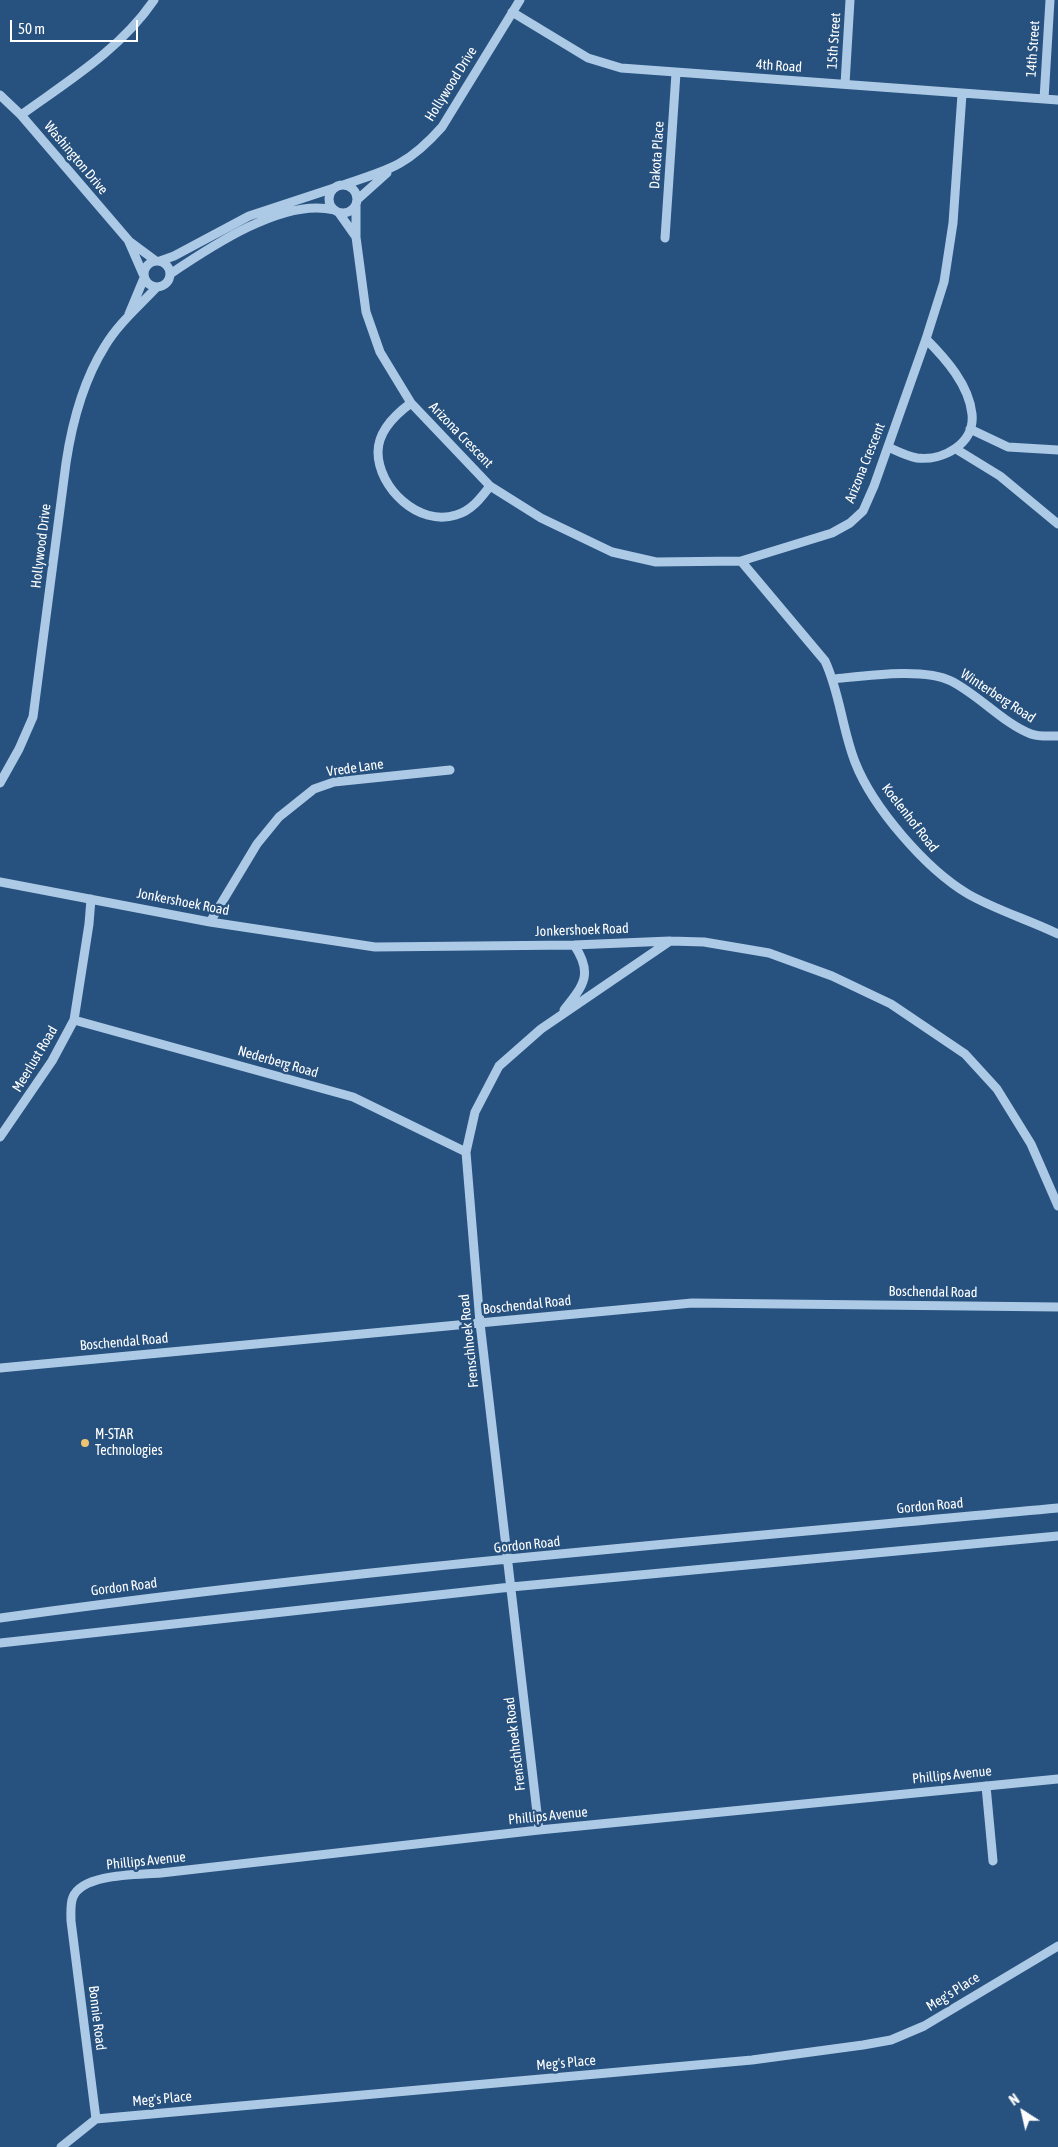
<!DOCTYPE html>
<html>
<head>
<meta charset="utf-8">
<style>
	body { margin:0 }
	#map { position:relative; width:1058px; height:2147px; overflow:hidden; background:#27517e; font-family:"Asap Condensed",sans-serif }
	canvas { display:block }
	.north { position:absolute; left:998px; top:2087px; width:50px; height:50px; -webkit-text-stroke:4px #27517e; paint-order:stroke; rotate:325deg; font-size:14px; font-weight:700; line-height:20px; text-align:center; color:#fff }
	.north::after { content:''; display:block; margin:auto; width:18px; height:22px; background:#fff; clip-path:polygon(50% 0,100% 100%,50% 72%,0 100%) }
	.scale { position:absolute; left:10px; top:20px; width:128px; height:22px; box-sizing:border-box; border:2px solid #fff; border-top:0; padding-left:6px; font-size:15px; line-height:18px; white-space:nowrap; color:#fff; -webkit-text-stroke:4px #27517e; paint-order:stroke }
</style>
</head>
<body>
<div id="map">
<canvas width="1058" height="2147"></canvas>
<div class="north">N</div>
<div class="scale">50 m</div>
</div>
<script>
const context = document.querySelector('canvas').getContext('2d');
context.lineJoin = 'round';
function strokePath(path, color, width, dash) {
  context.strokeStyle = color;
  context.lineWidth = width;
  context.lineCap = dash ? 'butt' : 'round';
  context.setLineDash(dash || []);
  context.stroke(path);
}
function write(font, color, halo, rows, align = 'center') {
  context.font = font + ' "Asap Condensed",sans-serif';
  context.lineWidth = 5;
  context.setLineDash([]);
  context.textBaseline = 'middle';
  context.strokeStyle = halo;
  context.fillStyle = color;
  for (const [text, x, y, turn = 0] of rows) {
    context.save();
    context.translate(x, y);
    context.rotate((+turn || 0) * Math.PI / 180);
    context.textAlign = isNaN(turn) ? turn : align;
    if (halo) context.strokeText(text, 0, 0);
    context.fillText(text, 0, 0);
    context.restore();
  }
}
strokePath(new Path2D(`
	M512 12 588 58 621 68 1058 100
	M845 84 850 0
	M0 95 21 115 129 241 156 261
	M1044 99 1050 0
	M21 115C68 81 121 49 154 0
	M346 184C392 169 409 164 442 127L520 0
	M329 199a14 14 0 1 1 28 0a14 14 0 1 1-28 0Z
	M358 199 387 173
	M356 206V237L366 312 380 352 411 403 490 486 541 518 612 552 656 562 741 561 832 533 850 523 863 511 874 486 926 339 944 282 953 223 962 94
	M339 213 356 237
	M665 238 676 73
	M129 242 143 274
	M144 274a13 13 0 1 1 26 0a13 13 0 1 1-26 0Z
	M160 261 174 256 249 216 334 188
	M170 274C210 247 284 197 334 210
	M129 314 144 278
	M411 403C396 414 378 431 378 452 378 488 419 527 456 515 471 511 481 498 490 486
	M970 429 1008 447 1058 450
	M888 447C897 451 906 456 917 458 943 461 975 444 972 414 969 385 946 359 926 339
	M956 449 1000 476 1058 524
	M741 561 825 661C840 693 842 729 855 762 873 808 926 869 968 894 996 910 1029 920 1058 934
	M833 679C864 676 924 667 951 681 979 695 1004 724 1031 734 1039 737 1049 736 1058 736
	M0 783 19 749 33 717 66 463C72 423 83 381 105 346 118 324 139 306 156 288
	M0 882 210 922 375 947 574 945 670 941 704 942 769 953 832 976 891 1004 965 1054 997 1089 1031 1144 1058 1206
	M210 922 257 844 279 817 314 789 334 782 450 770
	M564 1010C583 986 594 974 574 945
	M74 1020 353 1097 466 1152
	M0 1137 52 1061 74 1020 89 924 91 899
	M0 1368 692 1303 1058 1307
	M0 1618C351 1569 705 1541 1058 1508
	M0 1643 511 1587 1058 1536
	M986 1786 993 1861
	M539 1830 480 1323 466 1152 475 1112 499 1066 541 1029 670 941
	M96 2119 71 1921C71 1913 70 1904 73 1897 83 1873 139 1875 161 1873L539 1830 1058 1779
	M61 2147 96 2119 752 2060 863 2045 891 2040 924 2026 1058 1946`), '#acc9e5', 9);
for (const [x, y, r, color] of [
	[85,1443,5,"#edc472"]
]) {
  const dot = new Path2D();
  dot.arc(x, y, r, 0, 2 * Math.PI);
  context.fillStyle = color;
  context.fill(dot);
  strokePath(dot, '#27517e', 2);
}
write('14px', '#fff', '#27517e', [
	["15th Street",834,41,-86],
	["14th Street",1033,49,-86],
	["4th Road",779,66,4],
	["Hollywood Drive",451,84,-58],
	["Dakota Place",657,155,-86],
	["Washington Drive",76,158,50],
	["Arizona Crescent",461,435,46],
	["Arizona Crescent",865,463,-68],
	["Hollywood Drive",41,546,-83],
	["Winterberg Road",998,696,33],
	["Vrede Lane",355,768,-8],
	["Koelenhof Road",910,818,52],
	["Jonkershoek Road",183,902,11],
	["Jonkershoek Road",582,930,-2],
	["Meerlust Road",35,1059,-59],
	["Nederberg Road",278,1062,16],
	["Boschendal Road",933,1292,1],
	["Boschendal Road",527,1305,-6],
	["Frenschhoek Road",469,1341,-96],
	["Boschendal Road",124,1342,-5],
	["Gordon Road",930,1506,-5],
	["Gordon Road",527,1545,-6],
	["Gordon Road",124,1587,-7],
	["Frenschhoek Road",515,1744,-97],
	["Phillips Avenue",952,1775,-6],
	["Phillips Avenue",548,1816,-6],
	["Phillips Avenue",146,1861,-6],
	["Meg's Place",953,1992,-32],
	["Bonnie Road",97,2018,83],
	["Meg's Place",566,2063,-5],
	["Meg's Place",162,2099,-5]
]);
write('14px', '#fff', '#27517e', [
	["M-STAR",95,1435],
	["Technologies",95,1451]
], 'left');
</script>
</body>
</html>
